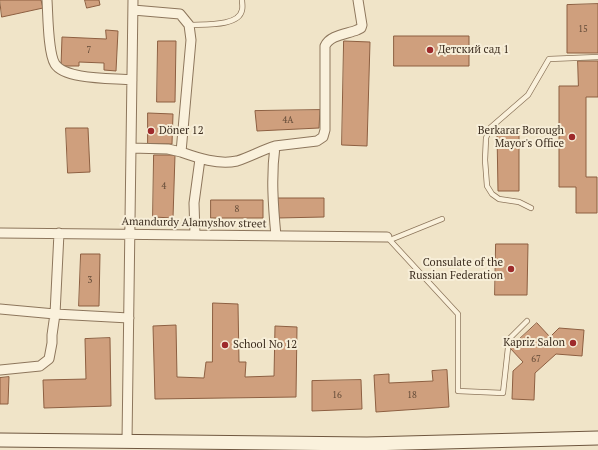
<!DOCTYPE html>
<html>
<head>
<meta charset="utf-8">
<style>
	body { margin:0 }
	canvas { display:block; background:#f0e4c8 }
</style>
</head>
<body>
<canvas width="598" height="450"></canvas>
<script>
const context = document.querySelector('canvas').getContext('2d');
context.lineJoin = 'round';
function paint(path, color) {
  context.fillStyle = color;
  context.fill(path, 'evenodd');
}
function strokePath(path, color, width, dash) {
  context.strokeStyle = color;
  context.lineWidth = width;
  context.lineCap = dash ? 'butt' : 'round';
  context.setLineDash(dash || []);
  context.stroke(path);
}
function write(font, color, halo, rows, align = 'center') {
  context.font = font + ' "PT Serif",serif';
  context.lineWidth = 4;
  context.setLineDash([]);
  context.textBaseline = 'middle';
  context.strokeStyle = halo;
  context.fillStyle = color;
  for (const [text, x, y, turn = 0] of rows) {
    context.save();
    context.translate(x, y);
    context.rotate((+turn || 0) * Math.PI / 180);
    context.textAlign = isNaN(turn) ? turn : align;
    if (halo) context.strokeText(text, 0, 0);
    context.fillText(text, 0, 0);
    context.restore();
  }
}
const building = new Path2D(`
	M0 0H41L43 8 2 17Z
	M85 0H99L100 5 87 8Z
	M598 4V53H567V5Z
	M106 30 118 31 116 71 104 70V63L79 62V66H61L62 37 106 39Z
	M394 36H469V66H394Z
	M158 41H176L175 102H157Z
	M344 41 370 42 367 146 342 145Z
	M578 61H598V97H586V177H597V213H576V187H559V86H578Z
	M320 110 319 128 257 131 255 111Z
	M148 113 173 114 172 144H148Z
	M66 128H88L90 172 68 173Z
	M519 131V191H498L497 132Z
	M154 155H175L173 218 153 217Z
	M277 198H324V217L278 218Z
	M211 200H263V218H211Z
	M496 244H528L527 295H495Z
	M81 254H100L99 306H79Z
	M213 303 238 304 239 362H246L245 377 274 376 275 326 297 327 296 397 155 399 153 326 176 325 177 377 204 378 206 362H212Z
	M537 323 550 337 559 328 584 330 582 356 556 354 535 373 534 400 512 399 513 371 523 362 510 348Z
	M110 338 111 406 44 408 43 380 86 379 85 339Z
	M447 370 449 407 376 412 374 375 389 374V383L433 381 432 371Z
	M9 377 8 404H0V378Z
	M361 380 362 409 312 411V381Z`);
paint(building, '#cf9f7d');
strokePath(building, '#8d5f41', 1);
const lane = new Path2D(`
	M189 25C203 24 239 27 242 10 243 7 242 3 242 0
	M531 208 519 202 499 199 492 194 487 186 485 160 486 138 490 128 528 95 549 59 598 57
	M387 237 458 314V391L503 393 509 339 527 321
	M390 240 442 219`);
const street = new Path2D(`
	M47 0C48 15 48 53 55 64 65 80 114 78 132 80
	M131 148 168 149 181 152 191 40 189 25 180 14 133 10
	M181 152C198 158 218 165 237 161 250 157 262 150 275 146
	M0 233 387 237
	M195 235 194 203 200 159
	M276 236C273 205 271 176 275 146L317 141 323 137 325 130V46C330 35 347 34 357 30L361 28 362 25 358 0
	M0 309 55 314 59 233
	M0 370 40 366 49 359 52 343V335L55 314 129 318
	M127 441 133 0`);
const secondary = new Path2D(`
	M0 440 367 444 598 438`);
strokePath(lane, '#8d765c', 6);
strokePath(street, '#8d765c', 11);
strokePath(secondary, '#6f573f', 15);
strokePath(lane, '#faf1dc', 4.5);
strokePath(street, '#faf1dc', 9);
strokePath(secondary, '#faf1dc', 13);
for (const [x, y, r, color] of [
	[430,50,4,"#9e2a2b"],
	[151,131,4,"#9e2a2b"],
	[572,137,4,"#9e2a2b"],
	[511,269,4,"#9e2a2b"],
	[573,343,4,"#9e2a2b"],
	[225,345,4,"#9e2a2b"]
]) {
  const dot = new Path2D();
  dot.arc(x, y, r, 0, 2 * Math.PI);
  context.fillStyle = color;
  context.fill(dot);
  strokePath(dot, '#f7eed8', 1.5);
}
write('9px', '#624a37', null, [
	["15",583,29],
	["7",89,50],
	["4A",288,120],
	["4",164,186],
	["8",237,209],
	["3",90,280],
	["67",536,359],
	["16",337,395],
	["18",412,395]
]);
write('11px', '#3d2e20', '#f7eed8', [
	["Детский сад 1",438,50],
	["Döner 12",159,131],
	["Berkarar Borough",564,131,"right"],
	["Mayor's Office",564,144,"right"],
	["Consulate of the",503,263,"right"],
	["Russian Federation",503,276,"right"],
	["Kapriz Salon",565,343,"right"],
	["School No 12",233,345]
], 'left');
write('11px', '#3d2e20', '#f7eed8', [
	["Amandurdy Alamyshov street",194,223,1]
]);
</script>
</body>
</html>
